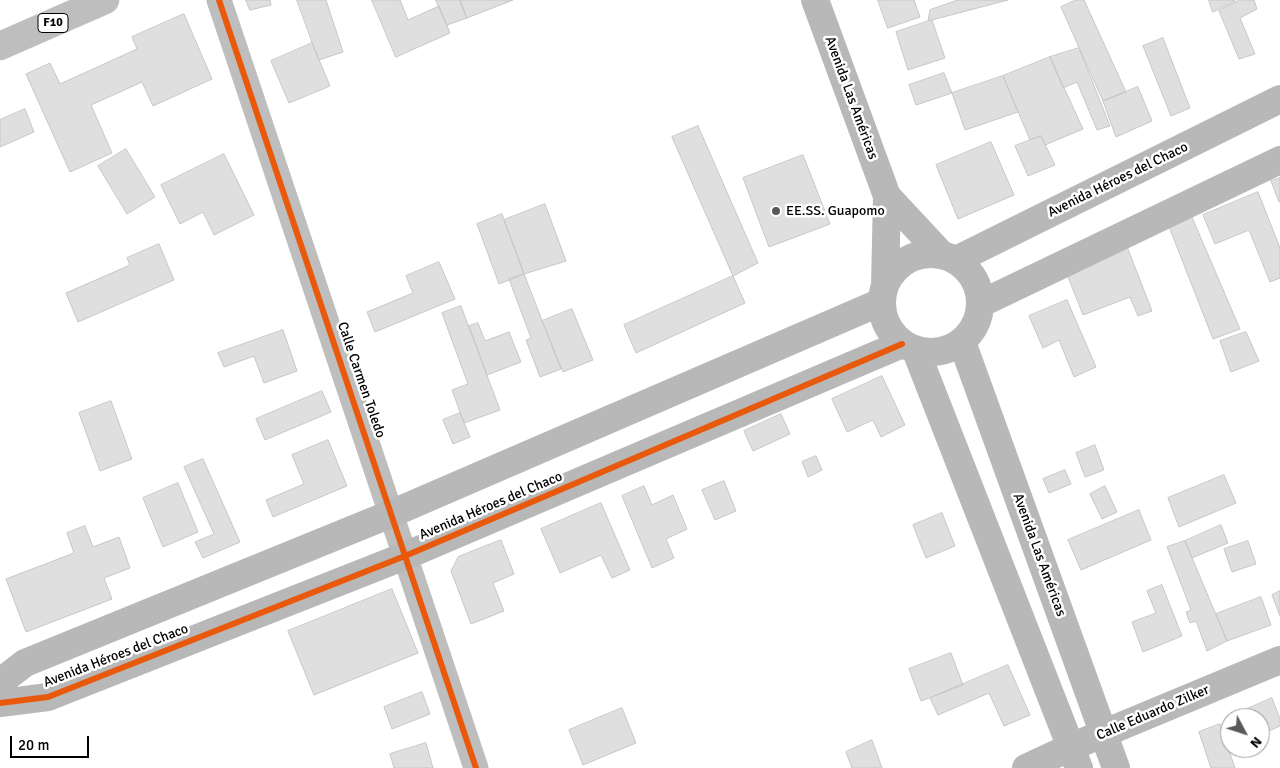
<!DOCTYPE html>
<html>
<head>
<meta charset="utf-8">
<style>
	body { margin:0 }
	#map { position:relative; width:1280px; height:768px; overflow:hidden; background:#fff; font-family:Signika,sans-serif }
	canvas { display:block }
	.north { position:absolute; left:1220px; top:708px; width:50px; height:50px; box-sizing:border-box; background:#fff; border:1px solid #999; border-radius:50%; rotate:130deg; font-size:14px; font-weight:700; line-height:20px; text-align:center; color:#000 }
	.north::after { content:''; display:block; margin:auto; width:18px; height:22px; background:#595959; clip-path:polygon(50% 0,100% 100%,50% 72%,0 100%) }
	.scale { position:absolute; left:10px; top:736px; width:79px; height:22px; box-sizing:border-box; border:2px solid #000; border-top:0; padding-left:6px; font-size:15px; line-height:18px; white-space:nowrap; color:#000; -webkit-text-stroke:4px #fff; paint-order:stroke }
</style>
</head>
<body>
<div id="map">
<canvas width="1280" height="768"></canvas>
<div class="north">N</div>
<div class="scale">20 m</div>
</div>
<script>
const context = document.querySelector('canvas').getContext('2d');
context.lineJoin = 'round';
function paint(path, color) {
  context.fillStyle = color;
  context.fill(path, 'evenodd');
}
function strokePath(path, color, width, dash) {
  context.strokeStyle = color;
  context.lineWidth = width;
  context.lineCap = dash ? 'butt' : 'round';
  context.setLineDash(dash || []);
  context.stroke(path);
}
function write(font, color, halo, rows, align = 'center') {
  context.font = font + ' Signika,sans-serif';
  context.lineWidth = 5;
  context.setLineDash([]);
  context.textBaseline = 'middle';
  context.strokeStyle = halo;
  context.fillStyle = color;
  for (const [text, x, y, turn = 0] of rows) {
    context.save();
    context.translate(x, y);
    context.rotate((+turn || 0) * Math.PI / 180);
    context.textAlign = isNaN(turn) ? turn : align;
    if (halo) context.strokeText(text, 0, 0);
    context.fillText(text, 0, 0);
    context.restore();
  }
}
const building = new Path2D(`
	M246 0H270L271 5 250 10Z
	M297 0H326L343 52 319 60Z
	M372 0H400L408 20 439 6 450 33 396 57Z
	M436 0H460L467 18 447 25Z
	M460 0H513L467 18Z
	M878 0H914L920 17 888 28Z
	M958 0H1008L928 21 930 10Z
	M1076 0H1084L1126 92 1103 101 1061 7Z
	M1209 0H1235V1L1213 12Z
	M1240 0H1254L1257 9 1240 18 1255 54 1239 59 1219 11Z
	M184 14 212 79 153 106 142 82 91 105 112 153 70 172 26 74 50 63 60 84 137 49 132 37Z
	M932 20 945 58 908 70 896 32Z
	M1163 38 1190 108 1171 116 1143 46Z
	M312 43 330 86 289 103 271 61Z
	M1079 48 1110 126 1097 130 1077 82 1063 88 1050 57Z
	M1050 57 1083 129 1045 145 1041 136 1030 140 1003 76Z
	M944 73 952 93 916 105 909 85Z
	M1003 76 1018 112 965 130 952 93Z
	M1138 87 1152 121 1116 137 1103 101Z
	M25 109 34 132 0 147V120Z
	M698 126 758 263 733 276 672 137Z
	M1041 136 1055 165 1028 176 1015 146Z
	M991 142 1014 195 958 219 936 165Z
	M126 149 155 197 127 214 98 166Z
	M224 154 254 215 214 235 203 212 180 224 161 185Z
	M803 155 830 224 769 247 743 178Z
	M1280 178V202H1279L1271 181Z
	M1258 192 1280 248V278L1270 282 1249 230 1215 244 1203 215Z
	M545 204 566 261 524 274 504 220Z
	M502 214 524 274 499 284 477 224Z
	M1191 215 1240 329 1213 339 1168 224Z
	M159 244 174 280 78 322 66 293 130 265 127 258Z
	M1126 244 1152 311 1138 316 1130 297 1083 315 1065 269Z
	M439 262 455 299 375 332 367 312 413 293 406 276Z
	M524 274 561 369 540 377 526 340 531 338 509 279Z
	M733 276 745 303 636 353 624 325Z
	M1067 300 1096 367 1074 377 1059 340 1043 348 1029 316Z
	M461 306 500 410 464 423 452 390 468 384 442 313Z
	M572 309 593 360 563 372 542 321Z
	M478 323 485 341 509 332 521 362 487 375 469 326Z
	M283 330 297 371 264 383 254 356 224 367 218 353Z
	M1246 332 1259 361 1231 372 1220 341Z
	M882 376 905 425 881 437 873 420 847 432 832 399Z
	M322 391 331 412 265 440 256 419Z
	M111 401 132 459 100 471 79 413Z
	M460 413 470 437 453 444 443 420Z
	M781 414 790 434 753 451 744 431Z
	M328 440 347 486 273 517 266 500 304 484 292 455Z
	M1095 445 1104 470 1085 477 1076 453Z
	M816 456 822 470 808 477 802 462Z
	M203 459 240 542 203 558 195 542 214 534 184 467Z
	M1065 470 1071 484 1049 493 1043 479Z
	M1224 475 1236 503 1179 527 1168 498Z
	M724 481 736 511 715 520 702 490Z
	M178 483 198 532 163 547 143 498Z
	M644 486 652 505 673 495 687 529 666 539 674 558 652 568 622 496Z
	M1105 486 1117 512 1102 519 1090 494Z
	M601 503 630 570 612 578 601 555 560 573 541 529Z
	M1139 510 1151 540 1081 570 1068 540Z
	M942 513 955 546 926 558 913 525Z
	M1221 525 1228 543 1192 558 1185 541Z
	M85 526 93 547 119 537 130 568 104 578 112 599 26 632 6 579 74 553 67 533Z
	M501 540 514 574 493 583 504 611 471 624 451 571 458 557Z
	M1185 541 1227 641 1207 651 1196 621 1190 623 1186 612 1191 610 1167 547Z
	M1248 541 1256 564 1232 572 1224 549Z
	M1162 585 1182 636 1143 652 1132 622 1156 613 1147 591Z
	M392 589 418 653 314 695 288 631Z
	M1280 591V616L1272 595Z
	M1261 597 1271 625 1227 641 1216 614Z
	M951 653 963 685 921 701 909 669Z
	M1008 665 1030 715 1004 726 989 693 938 715 930 698Z
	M422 692 430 714 392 729 384 707Z
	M1272 698 1280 719V726L1260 735V718H1234L1233 715Z
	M622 708 636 743 583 765 569 730Z
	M1220 724 1235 768H1211L1199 732Z
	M872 740 882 768H852L846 752Z
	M426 743 433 768H394L390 754Z`);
paint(building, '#dfdfdf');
strokePath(building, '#c7c7c7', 1);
const highway = new Path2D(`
	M0 46 105 0`);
strokePath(highway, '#dbdbdb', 29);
strokePath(new Path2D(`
	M219 0 476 768`), '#bebebe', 25);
strokePath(new Path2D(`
	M815 0 887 196 885 286
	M887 196 942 255
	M882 303a49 49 0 1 1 98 0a49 49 0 1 1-98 0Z
	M956 260 1280 99
	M980 304 1280 160
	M962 342 1116 768
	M916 351 1079 768
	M0 682 25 663 393 513 881 302
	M0 703 48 697 405 556 902 344
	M1026 768 1071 747 1280 660`), '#b8b8b8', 28);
strokePath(highway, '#bebebe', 28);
strokePath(new Path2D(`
	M219 0 476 768
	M0 703 48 697 405 556 902 344`), '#e8590c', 6);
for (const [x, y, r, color] of [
	[776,211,5,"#595959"]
]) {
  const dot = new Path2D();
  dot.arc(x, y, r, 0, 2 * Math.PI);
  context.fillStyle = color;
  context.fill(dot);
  strokePath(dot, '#fff', 2);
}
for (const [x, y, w] of [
	[53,23,30]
]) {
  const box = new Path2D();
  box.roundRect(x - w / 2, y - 9.5, w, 19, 4);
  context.fillStyle = '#fff';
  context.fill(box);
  strokePath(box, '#000', 1);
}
write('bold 12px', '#000', null, [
	["F10",53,23]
]);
write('14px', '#000', '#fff', [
	["Avenida Las Américas",851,98,70],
	["Avenida Héroes del Chaco",1118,180,-26],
	["Calle Carmen Toledo",361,380,71],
	["Avenida Héroes del Chaco",491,506,-23],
	["Avenida Las Américas",1039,555,70],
	["Avenida Héroes del Chaco",116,656,-21],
	["Calle Eduardo Zilker",1153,713,-23]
]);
write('14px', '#000', '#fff', [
	["EE.SS. Guapomo",786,211]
], 'left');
</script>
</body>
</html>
